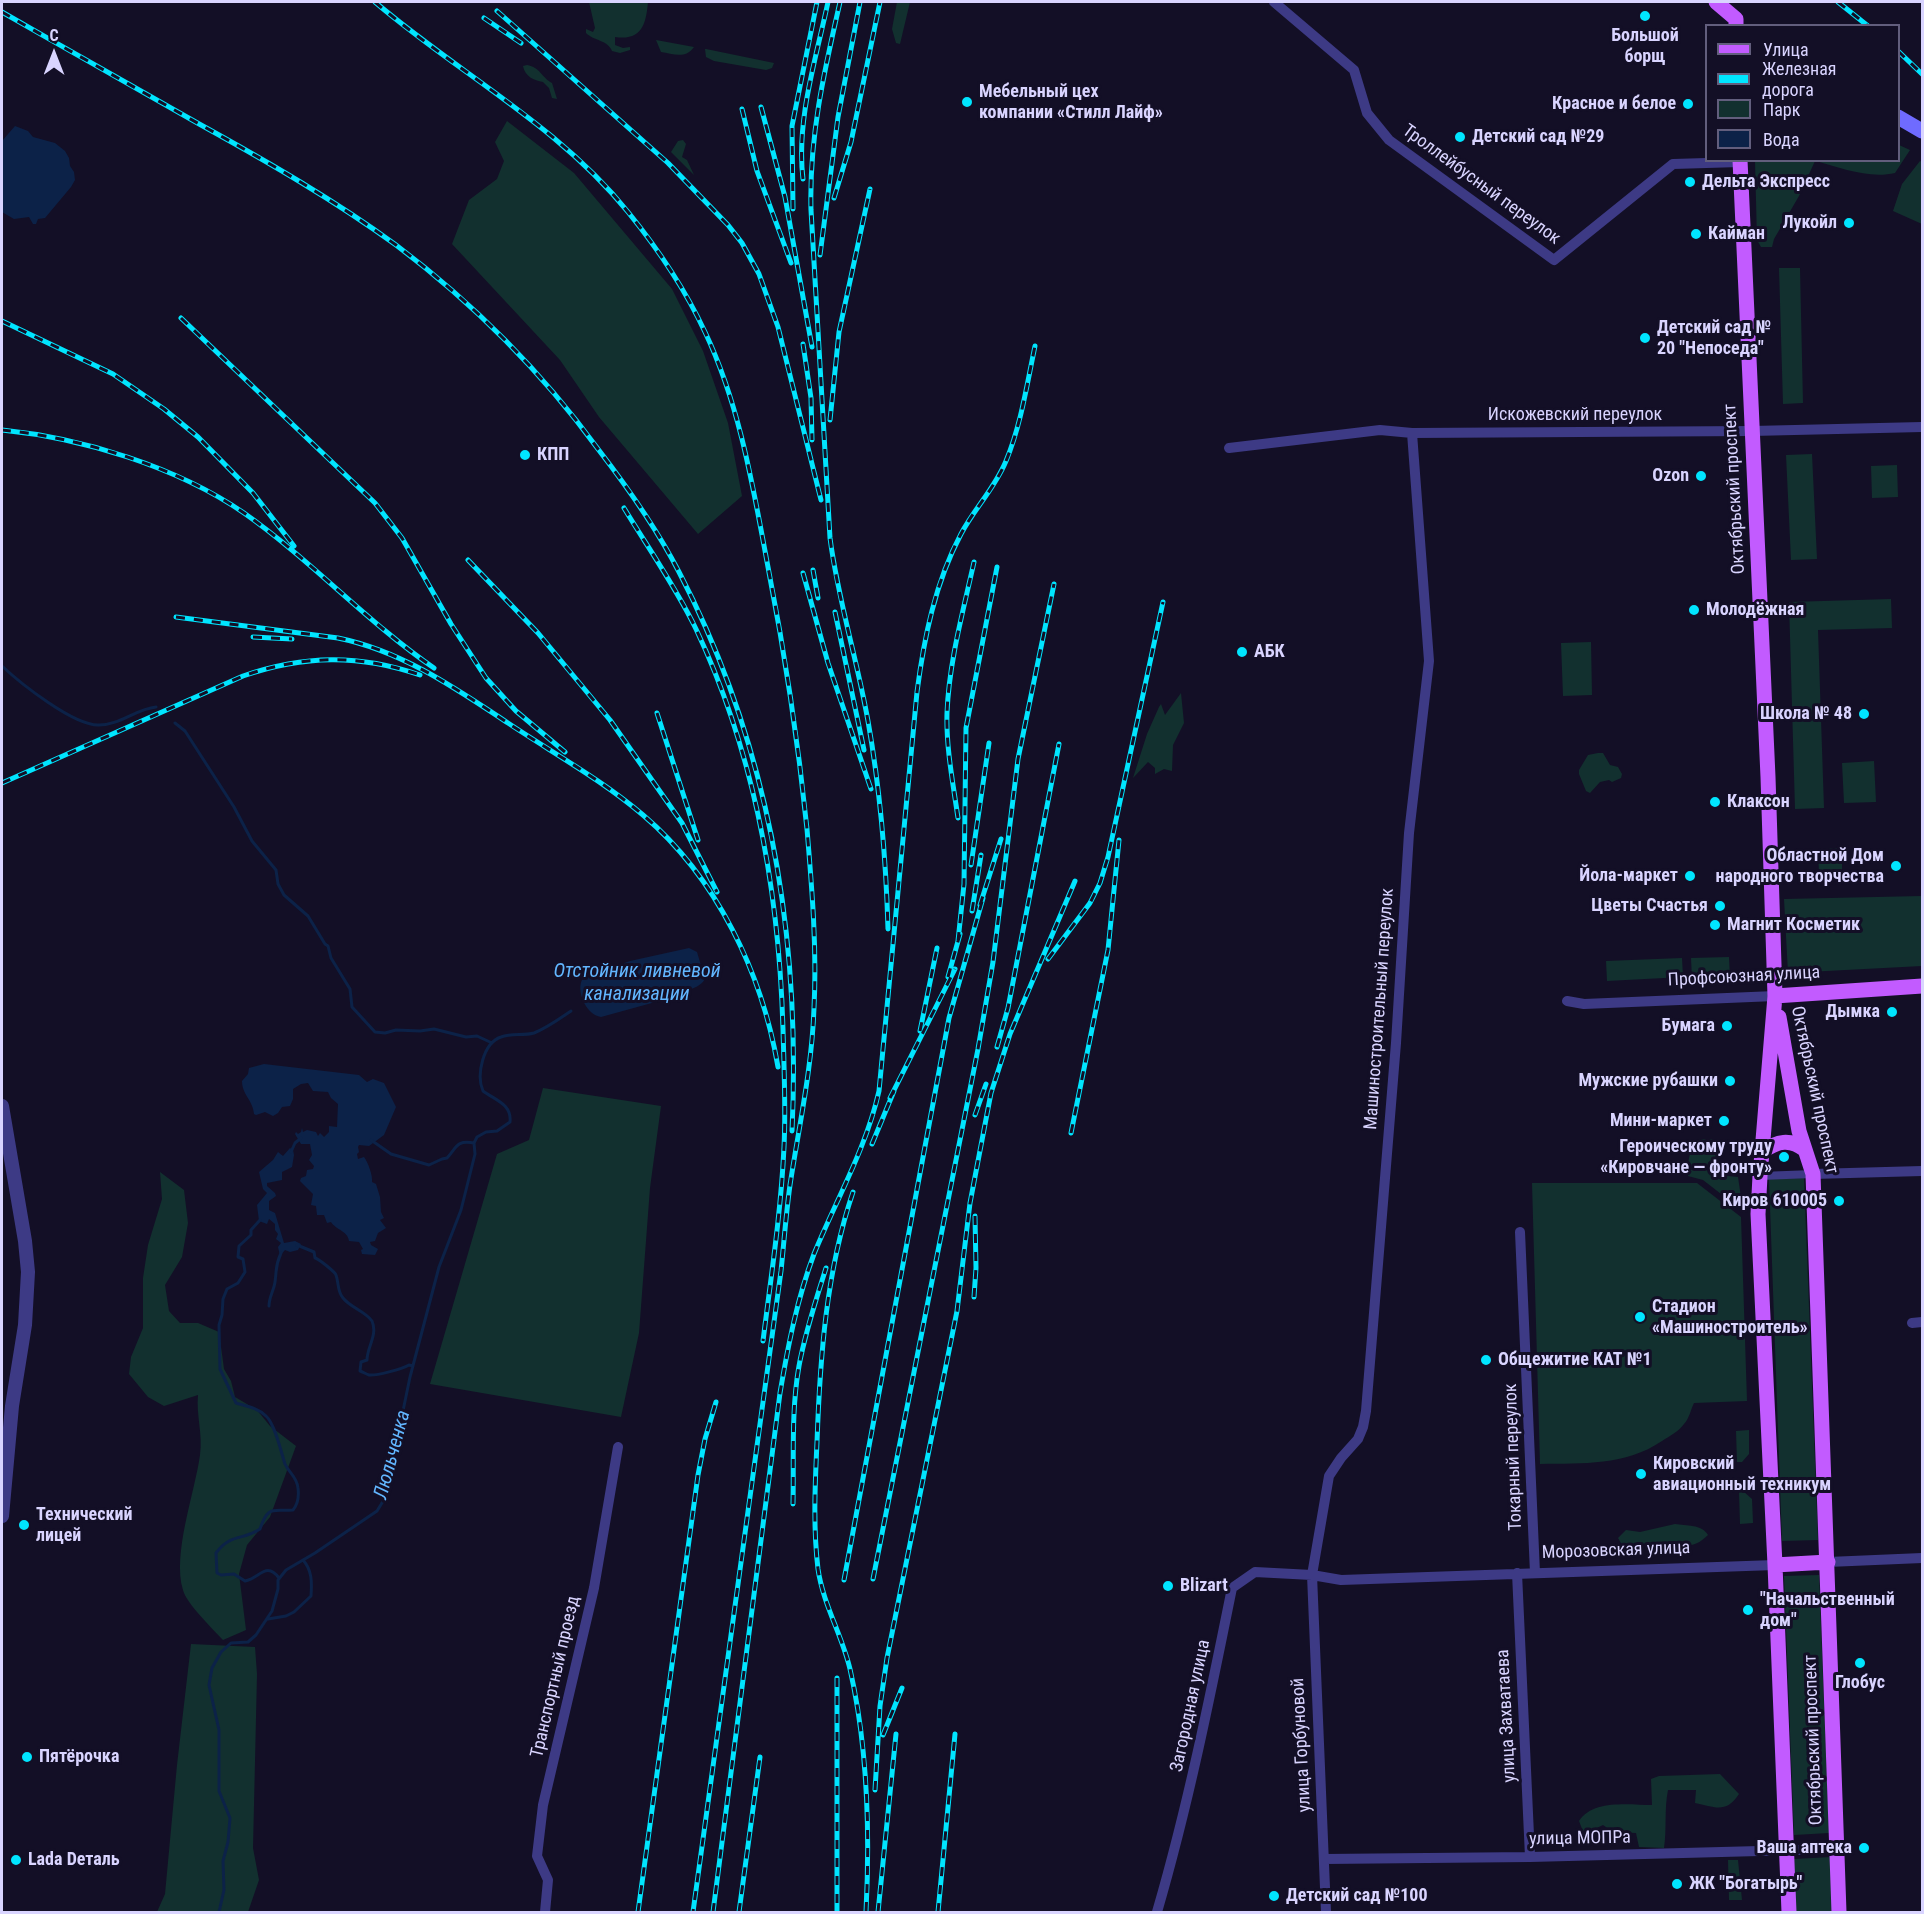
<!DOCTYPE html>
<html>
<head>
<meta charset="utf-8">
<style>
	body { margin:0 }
	#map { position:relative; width:1924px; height:1914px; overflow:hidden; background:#130f26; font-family:"Roboto Condensed",sans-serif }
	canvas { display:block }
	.frame { position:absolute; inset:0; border:3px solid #d9d4ff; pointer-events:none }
	.legend { position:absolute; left:1705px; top:24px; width:195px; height:138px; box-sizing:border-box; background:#130f26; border:2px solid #625e7d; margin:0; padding:8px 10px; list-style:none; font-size:18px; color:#d9d4ff }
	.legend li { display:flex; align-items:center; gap:12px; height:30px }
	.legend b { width:30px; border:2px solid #625e7d }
	.north { position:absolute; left:24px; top:24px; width:60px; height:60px; -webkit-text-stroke:4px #130f26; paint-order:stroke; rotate:0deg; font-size:16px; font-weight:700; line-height:24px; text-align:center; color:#d9d4ff }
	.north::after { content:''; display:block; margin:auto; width:21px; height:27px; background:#d9d4ff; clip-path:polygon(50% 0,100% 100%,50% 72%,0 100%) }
</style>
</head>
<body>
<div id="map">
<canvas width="1924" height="1914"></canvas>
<div class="frame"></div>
<ul class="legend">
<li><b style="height:8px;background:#c25bff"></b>Улица</li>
<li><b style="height:8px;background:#00e5ff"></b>Железная дорога</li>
<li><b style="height:16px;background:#12302f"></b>Парк</li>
<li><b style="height:16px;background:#0c2248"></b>Вода</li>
</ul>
<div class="north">С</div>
</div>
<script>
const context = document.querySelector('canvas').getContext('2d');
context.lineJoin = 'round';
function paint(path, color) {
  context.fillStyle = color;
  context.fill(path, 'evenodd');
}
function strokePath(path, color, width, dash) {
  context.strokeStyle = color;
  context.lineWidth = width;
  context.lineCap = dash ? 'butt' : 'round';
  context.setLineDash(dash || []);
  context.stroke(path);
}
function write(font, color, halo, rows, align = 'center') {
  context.font = font + ' "Roboto Condensed",sans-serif';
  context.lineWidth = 6;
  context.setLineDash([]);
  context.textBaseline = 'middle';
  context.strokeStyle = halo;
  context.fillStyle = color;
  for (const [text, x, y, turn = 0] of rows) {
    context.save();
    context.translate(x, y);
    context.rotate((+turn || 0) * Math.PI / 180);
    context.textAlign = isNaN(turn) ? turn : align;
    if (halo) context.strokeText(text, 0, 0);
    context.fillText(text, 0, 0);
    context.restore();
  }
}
paint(new Path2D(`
	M589 2H648C646 24 642 41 615 37V45L623 48 630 47V50L620 53 612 51C608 40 594 41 586 33V29L593 32 595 28Z
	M897 2H910L900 44 896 43 892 29Z
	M656 40 694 47C686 59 673 54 661 52Z
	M705 49H706L774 63 772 68 766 70 714 61 706 57Z
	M527 65C540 67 542 78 552 83L557 99 552 98 549 88 543 82C534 80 525 77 523 66Z
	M507 121 574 173 672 289 703 351 728 423 742 496 698 534 599 417 560 360 452 244 469 200 497 179 504 161 495 142Z
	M683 140 686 144 682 157 687 160 694 175 671 152 678 141Z
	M1899 145 1910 150 1895 173C1869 179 1841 168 1816 161L1898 160Z
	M1755 161H1815L1799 196 1774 239 1772 247H1761L1757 240Z
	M1920 161 1922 162V224L1893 211 1902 184Z
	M1779 268H1800L1803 403 1783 404Z
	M1812 454 1817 559 1791 560 1786 455Z
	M1897 465 1898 497 1872 498 1871 466Z
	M1891 599 1892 628 1818 630 1824 808 1795 809 1789 602Z
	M1591 642 1592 695 1563 696 1561 643Z
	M1181 693 1184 723 1173 745 1172 771 1164 769 1155 774V768L1148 762 1133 778 1147 734 1159 707 1161 704 1165 715Z
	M1598 753H1603L1610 765 1618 767 1622 774 1621 778 1612 782 1609 780 1600 782 1590 793 1586 791 1579 774V770L1588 755Z
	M1874 761 1876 802 1844 803 1842 763Z
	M1842 848V872L1819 873 1818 849Z
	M1922 896V966L1788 973 1784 899Z
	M1729 957 1730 978 1692 979 1691 958Z
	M1682 958 1683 977 1607 981 1606 961Z
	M543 1088 661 1106 650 1188 639 1333 621 1417 430 1384 497 1154 529 1140Z
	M1700 1139H1715L1717 1175 1738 1177 1743 1211 1703 1180 1688 1176C1688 1162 1688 1149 1700 1139Z
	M160 1172 184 1190 188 1223 182 1257 165 1285 169 1311 180 1323H198L219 1332 224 1369 231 1381 235 1397 257 1410 270 1426 296 1446 270 1517 247 1545 239 1574 246 1630 223 1640C213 1629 186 1603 183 1590 172 1554 195 1492 200 1455 203 1434 196 1415 198 1395L164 1406 148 1397 129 1374 131 1357 143 1328V1278L148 1245 162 1199Z
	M1804 1178 1818 1540 1782 1541 1769 1179Z
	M1532 1183H1697L1741 1217 1747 1401 1694 1403C1691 1409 1689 1419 1684 1424 1679 1431 1670 1436 1662 1441 1625 1466 1583 1463 1540 1464Z
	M1749 1430V1454L1742 1462H1737L1736 1431Z
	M1743 1491 1752 1499 1753 1523 1740 1524 1739 1492Z
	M1675 1524C1686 1526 1702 1524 1708 1535 1692 1551 1683 1544 1664 1543 1650 1543 1636 1545 1622 1545L1618 1538 1626 1530 1640 1532Z
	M1819 1575 1829 1833 1794 1835 1784 1576Z
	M191 1644 255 1647 257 1674 253 1848 259 1880 248 1912H157L165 1894 177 1765Z
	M1720 1774 1739 1794C1726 1814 1715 1807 1695 1803L1696 1790H1668C1664 1810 1667 1829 1664 1848L1639 1847 1636 1833 1613 1832 1603 1825 1584 1834 1579 1821C1593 1799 1630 1805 1652 1805L1651 1779 1659 1776Z
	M1831 1857 1833 1912H1796L1794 1859Z
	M1728 1860H1738L1742 1900H1729Z`), '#12302f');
paint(new Path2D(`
	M15 126 28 131 33 137 55 143 65 151 69 158 70 166 74 172 75 180 71 187 45 218 38 219 36 224H33L29 217 14 219 2 212V141Z
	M689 948 697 952 705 979C696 993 680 988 670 998L601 1017C586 1015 575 990 583 978L630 961Z
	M264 1064 359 1075 367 1082 373 1079 384 1083 396 1107 384 1135 369 1146 359 1145 358 1147 359 1152 357 1154 358 1159 364 1157C368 1162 373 1176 372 1182L376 1184 380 1197 381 1212 384 1218 380 1220 386 1228 378 1233 375 1241 370 1242 371 1245 378 1249 375 1255 362 1254 361 1250 363 1249 359 1242 349 1241C348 1231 336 1230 331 1222L327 1223 324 1215H317L316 1206 311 1205 313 1194 300 1181 301 1178 306 1176 307 1170 313 1169 314 1166 309 1160 312 1155 310 1144H301L295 1134 296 1132 298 1134 301 1132 302 1128 303 1132 307 1130 316 1132 318 1136 320 1133 324 1137 329 1132V1126L337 1127 338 1104 331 1098 328 1092 313 1091 308 1083 301 1084 293 1089V1099L290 1106 282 1107 278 1113 273 1116 265 1112 256 1115 254 1114C253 1100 242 1095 242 1081L248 1074 249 1068Z
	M290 1148 293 1150 294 1155 292 1167 282 1172V1180L267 1183V1186L275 1193 276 1196 269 1201V1210L275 1213 284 1243 295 1241 301 1244 298 1250 290 1252 285 1250 280 1256 278 1247 281 1243 276 1239 278 1234 275 1230V1224L269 1219 267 1224 259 1221 257 1205 267 1193 263 1189 259 1172 273 1160 278 1152 283 1156Z`), '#0c2248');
strokePath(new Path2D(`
	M2 666C20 683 74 726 99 725 120 725 136 709 156 707
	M175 723 185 731 234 807 252 841 276 870 278 884 284 895 308 916 325 944 328 946 331 958 350 989 352 1007 375 1032 385 1033 396 1030 420 1031 434 1029 466 1037 477 1036 492 1043
	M371 1140 391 1154 429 1165 442 1159 447 1158C457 1147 456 1140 474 1143
	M291 1152 295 1143 301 1138
	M260 1220 251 1230V1235L239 1246 238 1257 243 1259 245 1272 238 1283 227 1289 223 1299 222 1315 219 1325 220 1369 236 1403C246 1406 258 1408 266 1416 275 1424 281 1452 285 1464 289 1473 297 1477 298 1488 299 1496 298 1504 293 1510 274 1512 268 1504 260 1529 242 1541 231 1533 216 1553L217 1573 221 1575 234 1574 245 1581C260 1578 266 1561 279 1578
	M297 1245 314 1252 315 1258C319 1259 335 1272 336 1275 339 1283 337 1291 343 1298 351 1308 365 1311 372 1321 378 1335 367 1347 367 1360L361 1362 360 1371C363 1372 366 1374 369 1375 376 1376 402 1369 409 1365L413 1366
	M269 1306C269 1297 274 1290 275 1282 277 1268 275 1266 281 1253
	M268 1619 286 1616 294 1612 311 1596C312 1582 312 1570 303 1560
	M219 1912 224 1890 223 1861 228 1842 230 1818 219 1791V1730L209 1685 212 1668 221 1652 231 1643 248 1642 256 1635 272 1611 278 1589V1580L286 1570 315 1553 377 1511 385 1498 410 1377 439 1267 461 1210 475 1154 474 1143 477 1137 486 1132 497 1131 510 1122C512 1104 495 1100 483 1091 476 1075 483 1043 501 1037 512 1033 523 1036 534 1033 547 1028 559 1019 571 1011`), '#0c2248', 3);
strokePath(new Path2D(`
	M1760 1176 1813 1174`), '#3d3a85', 8);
strokePath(new Path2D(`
	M1274 2 1354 70 1367 113 1389 140 1554 260 1673 164 1740 162
	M1229 448 1380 430 1412 433 1752 431 1922 427
	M1567 1001 1584 1004 1775 996
	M1813 1174 1922 1171
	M1520 1232 1535 1573
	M1912 1323 1922 1322
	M1828 1562 1922 1558
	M1517 1573 1530 1857
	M1324 1859 1530 1857 1836 1849
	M545 1912 548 1880 537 1856 543 1805 594 1588 618 1447
	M1157 1912C1188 1806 1210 1697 1232 1588L1255 1572 1312 1575 1341 1580 1775 1565
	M1326 1912 1312 1575 1329 1476 1341 1458 1358 1439 1363 1427 1366 1411 1396 1043 1409 833 1429 661 1412 433`), '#3d3a85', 10);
strokePath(new Path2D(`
	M2 1106 25 1241 28 1272 25 1325 12 1406 2 1516`), '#3d3a85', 14);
strokePath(new Path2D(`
	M1898 117 1922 131`), '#6f6bff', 15);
strokePath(new Path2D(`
	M1716 2 1736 19V26
	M1740 160 1768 777 1775 996 1760 1176 1758 1214 1775 1565 1789 1912
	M1775 996 1922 986
	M1779 1017 1799 1131 1813 1174 1839 1912
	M1762 1152C1777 1141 1790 1138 1805 1150
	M1775 1565 1828 1562`), '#c25bff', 15);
const rail = new Path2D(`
	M375 2C458 73 558 125 628 212 658 249 685 289 705 332 740 406 753 487 768 567 785 654 798 741 807 829 812 889 817 948 814 1008 812 1068 799 1126 790 1185 786 1214 784 1242 781 1271L693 1912
	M840 2C824 72 809 137 811 210L830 538C838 600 857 659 868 721 880 789 886 859 888 929
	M1838 2 1868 26
	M497 11 668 163 728 225 742 243 759 274 778 327 821 500
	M2 12C68 50 134 87 201 125 268 162 334 200 396 245 473 303 541 371 598 449 628 488 657 529 679 572 769 745 801 937 792 1131
	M484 18 521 43
	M1898 51 1922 74
	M761 107 785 197 812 347
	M742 109 757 171 791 263
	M803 179C796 120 816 59 828 2
	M834 198 851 142 880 2
	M793 209 792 126 817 2
	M820 255 838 117 860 2
	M181 318 375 503 402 538 451 624 486 678 516 711 565 752
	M2 321 113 374 164 409 198 437 253 493 294 546
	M803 344 811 398 812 440
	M830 420 839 332 870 189
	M2 430C83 438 177 467 244 513 311 560 367 622 434 668
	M624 508C647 546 677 589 696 629 755 754 779 892 783 1029 784 1069 786 1108 784 1147 781 1212 771 1277 763 1341
	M468 560 538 633 610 720 682 823 717 892
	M813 570 818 598
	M803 573 828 663 871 789
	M835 612 864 750
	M176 617 338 638C402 651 455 688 508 723 553 753 602 780 643 815 717 878 762 973 778 1067
	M253 637 292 639
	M657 713 698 840
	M2 783 243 676C304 655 359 654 420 675
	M958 818C953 783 946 748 947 713 949 662 963 612 974 562
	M971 865 989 743
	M980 905 1001 839
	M972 911 981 855
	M958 941 964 884 966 728 997 567
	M1048 959 1090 903 1100 883 1108 857 1163 602
	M948 977 960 934
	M920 1031 937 948
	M997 1047 1008 1008 1059 744
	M890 1098 955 969
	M975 1115 986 1084
	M1071 1133 1108 950 1119 840
	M872 1144 894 1091
	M853 1192C826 1272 820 1358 817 1442 815 1485 813 1527 818 1569 823 1604 842 1635 850 1669 868 1748 870 1832 866 1912
	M974 1297 976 1268 975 1216
	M793 1504C794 1458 791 1411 799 1366 805 1333 816 1300 826 1268
	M873 1579 978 1049 993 962 1018 759 1054 584
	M844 1580 949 1018 983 898
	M837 1678V1912
	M883 1735 902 1688
	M875 1790 880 1706 887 1658 957 1311 970 1203 991 1093 1010 1034 1075 881
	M638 1912 698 1475 705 1439 716 1402
	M713 1912 780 1393C788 1346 797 1299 814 1254 836 1200 866 1149 879 1091L917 692C924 638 935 583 961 534 974 509 995 488 1006 461 1021 425 1027 384 1035 346
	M739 1912 760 1757
	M878 1912 896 1734
	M938 1912 955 1734`);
strokePath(rail, '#00e5ff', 5);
strokePath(rail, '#130f26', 3, [9]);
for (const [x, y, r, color] of [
	[1645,16,6,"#00e5ff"],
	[967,102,6,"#00e5ff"],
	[1688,104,6,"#00e5ff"],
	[1460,137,6,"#00e5ff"],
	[1690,182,6,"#00e5ff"],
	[1849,223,6,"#00e5ff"],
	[1696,234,6,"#00e5ff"],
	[1645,338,6,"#00e5ff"],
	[525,455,6,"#00e5ff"],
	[1701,476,6,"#00e5ff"],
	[1694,610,6,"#00e5ff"],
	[1242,652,6,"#00e5ff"],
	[1864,714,6,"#00e5ff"],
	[1715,802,6,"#00e5ff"],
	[1896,866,6,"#00e5ff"],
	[1690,876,6,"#00e5ff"],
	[1720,906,6,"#00e5ff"],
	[1715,925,6,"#00e5ff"],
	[1892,1012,6,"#00e5ff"],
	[1727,1026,6,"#00e5ff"],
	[1730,1081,6,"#00e5ff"],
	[1724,1121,6,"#00e5ff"],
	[1784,1157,6,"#00e5ff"],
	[1839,1201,6,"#00e5ff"],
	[1640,1317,6,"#00e5ff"],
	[1486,1360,6,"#00e5ff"],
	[1641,1474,6,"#00e5ff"],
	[24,1525,6,"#00e5ff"],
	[1168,1586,6,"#00e5ff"],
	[1748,1610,6,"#00e5ff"],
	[1860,1663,6,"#00e5ff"],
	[27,1757,6,"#00e5ff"],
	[1864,1848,6,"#00e5ff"],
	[16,1860,6,"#00e5ff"],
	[1677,1884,6,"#00e5ff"],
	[1274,1896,6,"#00e5ff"]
]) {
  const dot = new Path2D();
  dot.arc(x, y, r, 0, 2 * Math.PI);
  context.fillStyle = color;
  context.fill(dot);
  strokePath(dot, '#130f26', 2);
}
write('bold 18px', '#d9d4ff', '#130f26', [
	["Большой",1645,36,"center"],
	["борщ",1645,57,"center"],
	["Мебельный цех",979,92],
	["компании «Стилл Лайф»",979,113],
	["Красное и белое",1676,104,"right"],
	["Детский сад №29",1472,137],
	["Дельта Экспресс",1702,182],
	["Лукойл",1837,223,"right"],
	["Кайман",1708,234],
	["Детский сад №",1657,328],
	["20 \"Непоседа\"",1657,349],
	["КПП",537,455],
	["Ozon",1689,476,"right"],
	["Молодёжная",1706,610],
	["АБК",1254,652],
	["Школа № 48",1852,714,"right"],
	["Клаксон",1727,802],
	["Областной Дом",1884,856,"right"],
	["народного творчества",1884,877,"right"],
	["Йола-маркет",1678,876,"right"],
	["Цветы Счастья",1708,906,"right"],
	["Магнит Косметик",1727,925],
	["Дымка",1880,1012,"right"],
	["Бумага",1715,1026,"right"],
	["Мужские рубашки",1718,1081,"right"],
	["Мини-маркет",1712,1121,"right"],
	["Героическому труду",1772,1147,"right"],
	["«Кировчане — фронту»",1772,1168,"right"],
	["Киров 610005",1827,1201,"right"],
	["Стадион",1652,1307],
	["«Машиностроитель»",1652,1328],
	["Общежитие КАТ №1",1498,1360],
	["Кировский",1653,1464],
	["авиационный техникум",1653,1485],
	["Технический",36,1515],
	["лицей",36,1536],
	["Blizart",1180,1586],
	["\"Начальственный",1760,1600],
	["дом\"",1760,1621],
	["Глобус",1860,1683,"center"],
	["Пятёрочка",39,1757],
	["Ваша аптека",1852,1848,"right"],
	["Lada Dеталь",28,1860],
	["ЖК \"Богатырь\"",1689,1884],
	["Детский сад №100",1286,1896]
], 'left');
write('18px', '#d9d4ff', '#130f26', [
	["Троллейбусный переулок",1481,185,36],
	["Искожевский переулок",1575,415],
	["Октябрьский проспект",1735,489,-93],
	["Профсоюзная улица",1744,977,-3],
	["Машиностроительный переулок",1380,1009,-86],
	["Октябрьский проспект",1814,1090,78],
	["Токарный переулок",1514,1457,-92],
	["Морозовская улица",1616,1551,-2],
	["Транспортный проезд",556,1677,-77],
	["Загородная улица",1191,1706,-78],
	["улица Захватаева",1507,1716,-93],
	["Октябрьский проспект",1814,1740,-92],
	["улица Горбуновой",1302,1745,-93],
	["улица МОПРа",1580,1839,-1]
]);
write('italic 20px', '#62b6ff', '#130f26', [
	["Отстойник ливневой",637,972],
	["канализации",637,995],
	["Люльченка",393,1455,-75]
]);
</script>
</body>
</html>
